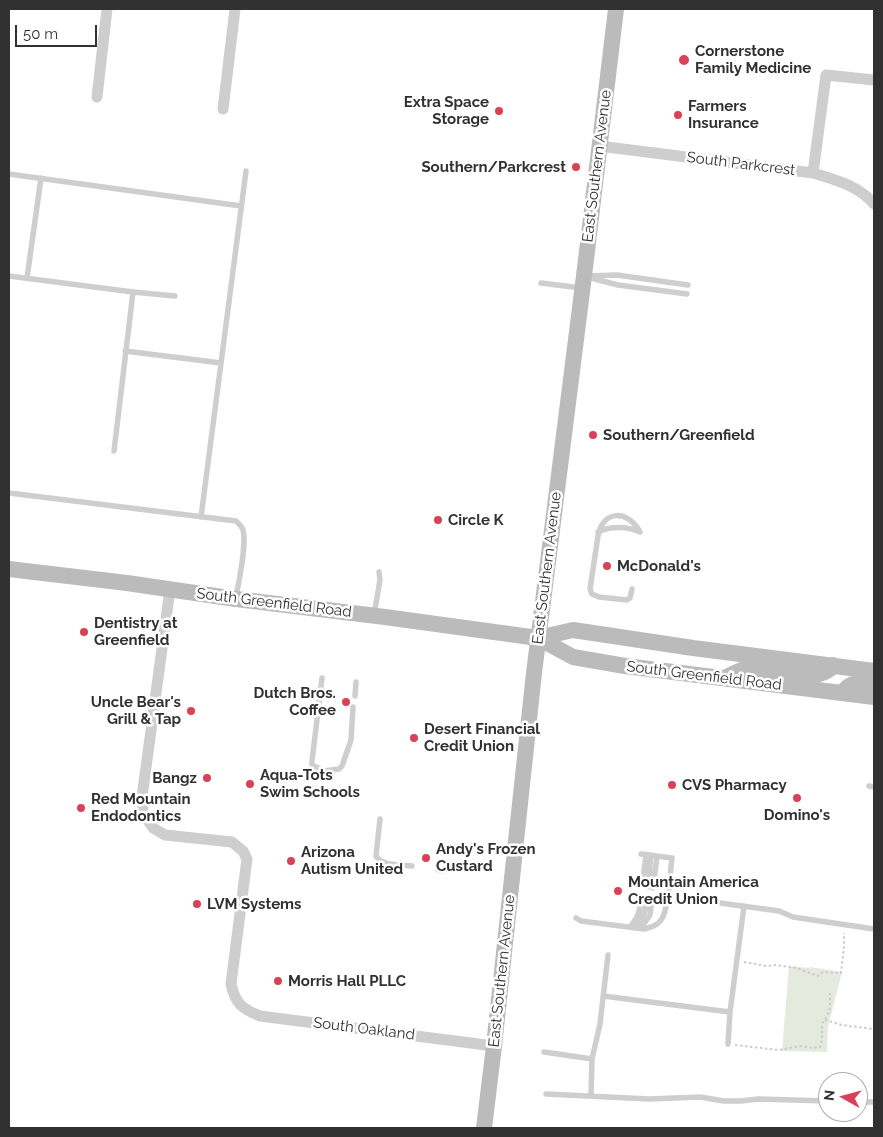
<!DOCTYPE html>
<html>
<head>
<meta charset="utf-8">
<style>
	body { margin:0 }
	#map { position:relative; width:883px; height:1137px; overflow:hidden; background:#fff; font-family:Raleway,sans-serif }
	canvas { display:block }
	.frame { position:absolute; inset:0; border:10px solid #313131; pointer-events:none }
	.north { position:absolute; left:818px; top:1072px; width:50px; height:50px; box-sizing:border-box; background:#fff; border:1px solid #adadad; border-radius:50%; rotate:277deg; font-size:14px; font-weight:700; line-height:20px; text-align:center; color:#313131 }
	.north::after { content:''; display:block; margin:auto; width:18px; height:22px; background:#d94256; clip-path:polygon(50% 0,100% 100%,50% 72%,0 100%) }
	.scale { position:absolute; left:15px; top:25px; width:82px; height:22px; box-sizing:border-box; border:2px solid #313131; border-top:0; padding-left:6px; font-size:15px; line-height:18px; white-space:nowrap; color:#313131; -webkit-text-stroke:4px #fff; paint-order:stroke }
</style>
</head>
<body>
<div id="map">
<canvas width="883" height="1137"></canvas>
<div class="frame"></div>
<div class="north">N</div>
<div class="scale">50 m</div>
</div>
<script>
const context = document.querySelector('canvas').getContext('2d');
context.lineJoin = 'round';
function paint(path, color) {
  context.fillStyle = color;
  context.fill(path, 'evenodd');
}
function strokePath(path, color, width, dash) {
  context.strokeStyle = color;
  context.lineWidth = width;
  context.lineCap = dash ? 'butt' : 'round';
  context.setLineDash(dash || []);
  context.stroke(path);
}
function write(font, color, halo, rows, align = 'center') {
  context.font = font + ' Raleway,sans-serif';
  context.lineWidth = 5;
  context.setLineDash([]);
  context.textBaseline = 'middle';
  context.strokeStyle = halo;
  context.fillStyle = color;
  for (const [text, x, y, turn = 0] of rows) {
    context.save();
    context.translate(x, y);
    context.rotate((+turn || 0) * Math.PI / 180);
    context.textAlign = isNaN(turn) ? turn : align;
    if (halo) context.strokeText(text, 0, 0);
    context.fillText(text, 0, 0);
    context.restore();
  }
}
paint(new Path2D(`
	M789 966 809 968V967L842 972 828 1027 827 1052 782 1051Z`), '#e5eade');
strokePath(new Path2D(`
	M744 962 766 966 777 965 796 968 818 976 823 972 841 973 844 948V933
	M825 1020 842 1025 874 1029
	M735 1045 779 1050 801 1046 813 1048 820 1047 822 1040V1024L827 1016 830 1008V993`), '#cbcbcb', 2, [2.5, 2.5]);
strokePath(new Path2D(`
	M9 174 241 206
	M9 276 133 292 175 296
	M586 276 617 275 688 285
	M27 278 41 178
	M591 278 618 285 687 294
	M541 283 581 288
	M125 351 221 363
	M114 451 133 292
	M9 493 236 521C239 524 242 526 243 530 247 545 239 580 236 597
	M201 517 246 171
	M598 532C610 526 627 526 640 532
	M632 589 630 598 627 600 599 597 592 594 590 589 598 536C603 509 628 510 640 532
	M374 615 380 580 379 572
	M322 678 312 761V765L324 771 339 769 342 766 351 740 353 707
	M355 696 356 682
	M869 786 874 787
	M380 819 376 856C382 866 400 865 412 866
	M438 870 442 871 447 869
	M642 886 646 855
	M648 887 651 855
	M653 888 657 856
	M698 900 779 911 793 917 874 929
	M576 918 581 921 644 929C651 927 657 926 661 920 669 910 670 872 672 858L641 854
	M630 927C639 916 640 910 641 897
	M635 928C644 918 646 910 647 897
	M641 928 650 915 652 898
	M603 996 730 1012
	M728 1044 730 1012 744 906
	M544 1052 592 1059
	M546 1094 649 1099 700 1097 724 1101H741L758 1099 828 1101
	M591 1096 592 1059 600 1024 608 955
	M858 1102H874`), '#cecece', 5.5);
strokePath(new Path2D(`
	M97 97 107 9
	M223 109 235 9
	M599 146 813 173C835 180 858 185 874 204
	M813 173 826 75 874 80
	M170 589 142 797 143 813 153 828 165 835 232 842 243 851 247 859 231 984C235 1003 242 1009 260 1016L494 1046`), '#cecece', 11);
strokePath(new Path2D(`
	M9 569 127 583 236 599 385 617 538 638 573 657 625 666 874 697
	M538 638 573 630 693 648 874 671
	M725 678C731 675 739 670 746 669 768 665 820 687 833 665
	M843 693C849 681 862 682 874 683
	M484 1128 494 1046 534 673 584 276 616 9`), '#bbb', 16);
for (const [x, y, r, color] of [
	[684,60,6,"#d94256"],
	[499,111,5,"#d94256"],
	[678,115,5,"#d94256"],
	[576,167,5,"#d94256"],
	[593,435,5,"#d94256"],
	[438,520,5,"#d94256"],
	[607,566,5,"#d94256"],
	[84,632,5,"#d94256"],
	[346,702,5,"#d94256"],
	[191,711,5,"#d94256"],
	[414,738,5,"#d94256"],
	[207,778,5,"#d94256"],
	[250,784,5,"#d94256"],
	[672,785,5,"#d94256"],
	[797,798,5,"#d94256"],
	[81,808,5,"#d94256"],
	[426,858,5,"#d94256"],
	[291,861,5,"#d94256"],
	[618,891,5,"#d94256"],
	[197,904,5,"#d94256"],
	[278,981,5,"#d94256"]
]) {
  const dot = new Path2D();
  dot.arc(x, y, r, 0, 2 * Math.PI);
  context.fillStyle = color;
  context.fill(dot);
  strokePath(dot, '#fff', 2);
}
write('bold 15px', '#313131', '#fff', [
	["Cornerstone",695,51],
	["Family Medicine",695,68],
	["Extra Space",489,102,"right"],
	["Storage",489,119,"right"],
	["Farmers",688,106],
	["Insurance",688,123],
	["Southern/Parkcrest",566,167,"right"],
	["Southern/Greenfield",603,435],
	["Circle K",448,520],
	["McDonald's",617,566],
	["Dentistry at",94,623],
	["Greenfield",94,640],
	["Dutch Bros.",336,693,"right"],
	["Coffee",336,710,"right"],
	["Uncle Bear's",181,702,"right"],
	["Grill & Tap",181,719,"right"],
	["Desert Financial",424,729],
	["Credit Union",424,746],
	["Aqua-Tots",260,775],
	["Swim Schools",260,792],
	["Bangz",197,778,"right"],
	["CVS Pharmacy",682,785],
	["Red Mountain",91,799],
	["Endodontics",91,816],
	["Domino's",797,815,"center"],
	["Andy's Frozen",436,849],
	["Custard",436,866],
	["Arizona",301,852],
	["Autism United",301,869],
	["Mountain America",628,882],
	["Credit Union",628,899],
	["LVM Systems",207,904],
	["Morris Hall PLLC",288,981]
], 'left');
write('15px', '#313131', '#fff', [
	["South Parkcrest",741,164,7],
	["East Southern Avenue",597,166,-83],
	["East Southern Avenue",547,568,-83],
	["South Greenfield Road",274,603,7],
	["South Greenfield Road",704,676,7],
	["East Southern Avenue",502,971,-84],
	["South Oakland",364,1029,7]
]);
</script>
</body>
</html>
